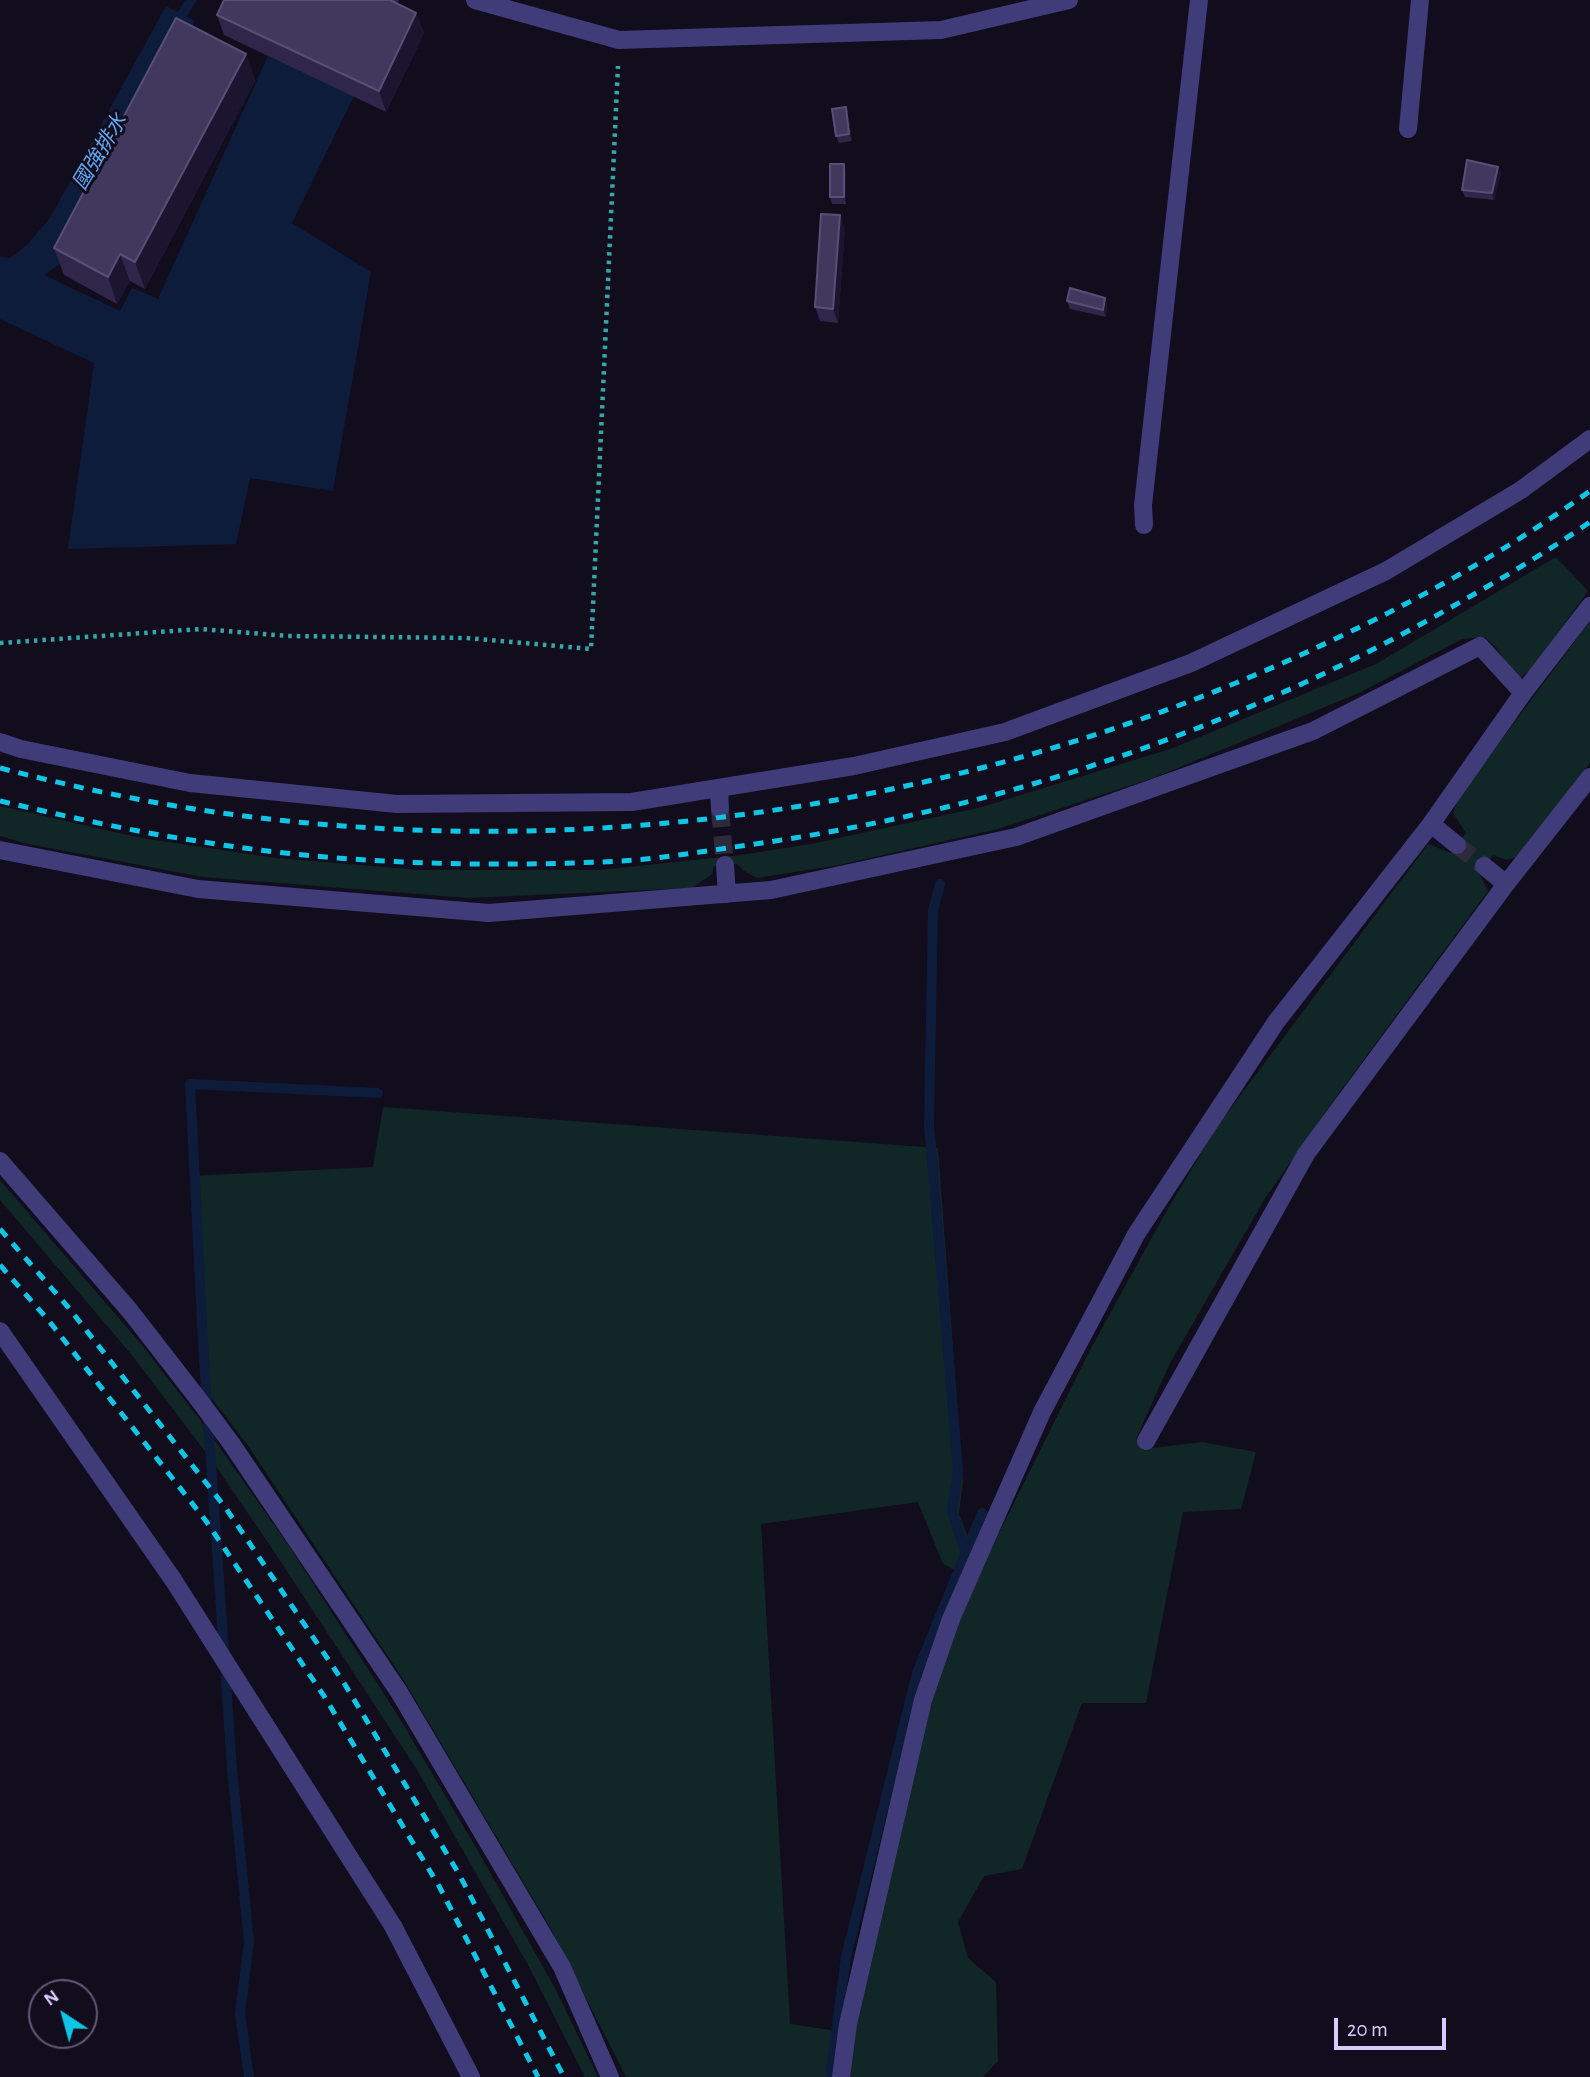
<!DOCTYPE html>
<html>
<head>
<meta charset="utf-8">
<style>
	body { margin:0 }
	#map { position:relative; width:1590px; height:2077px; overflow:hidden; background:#110d1d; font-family:"Alegreya Sans",sans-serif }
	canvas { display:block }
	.north { position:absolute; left:28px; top:1979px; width:70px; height:70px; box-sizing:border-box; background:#110d1d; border:2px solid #5f5976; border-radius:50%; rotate:324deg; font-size:19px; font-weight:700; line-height:28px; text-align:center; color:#d4ccfc }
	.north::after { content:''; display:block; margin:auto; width:24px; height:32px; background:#0fc6e6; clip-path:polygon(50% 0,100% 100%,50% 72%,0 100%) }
	.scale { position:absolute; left:1334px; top:2018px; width:112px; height:32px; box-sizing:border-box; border:4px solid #d4ccfc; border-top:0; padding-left:9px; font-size:21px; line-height:24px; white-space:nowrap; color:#d4ccfc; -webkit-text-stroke:5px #110d1d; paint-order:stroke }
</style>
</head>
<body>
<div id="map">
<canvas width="1590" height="2077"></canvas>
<div class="north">N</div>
<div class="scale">20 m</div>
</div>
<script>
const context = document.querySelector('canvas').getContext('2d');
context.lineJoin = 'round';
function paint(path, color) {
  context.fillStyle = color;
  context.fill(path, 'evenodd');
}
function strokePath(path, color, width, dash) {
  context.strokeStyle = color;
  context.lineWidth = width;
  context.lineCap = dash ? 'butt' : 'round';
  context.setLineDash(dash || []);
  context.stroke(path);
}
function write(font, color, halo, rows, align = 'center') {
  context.font = font + ' "Alegreya Sans","Noto Sans TC",sans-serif';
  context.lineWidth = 6;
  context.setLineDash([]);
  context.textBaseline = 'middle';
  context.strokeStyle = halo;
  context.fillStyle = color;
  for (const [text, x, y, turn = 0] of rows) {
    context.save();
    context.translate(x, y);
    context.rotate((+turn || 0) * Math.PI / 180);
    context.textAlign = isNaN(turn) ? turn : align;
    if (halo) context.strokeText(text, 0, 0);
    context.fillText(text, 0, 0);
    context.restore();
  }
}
paint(new Path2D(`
	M1556 557 1588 591 1533 667 1519 679 1510 671 1497 648 1484 637 1462 639 1361 692 1156 777 998 829 839 865 757 878 744 871 737 864 714 866 712 874 692 888 468 898 203 877 28 844 0 836V806L141 838 276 858 421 870H599L741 855 811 844 982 807 1173 748 1376 664Z
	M1590 621V763L1520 856 1507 860 1493 855 1479 873 1488 891 1339 1093 1264 1200 1170 1363 1136 1439 1153 1448 1202 1442 1256 1452 1241 1509 1183 1512 1146 1703H1082L1022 1869 984 1876 958 1922 968 1958 996 1982 998 2061 983 2077H847L866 1975 930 1703 959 1621 998 1535 1089 1352 1162 1219 1216 1128 1428 844 1451 853 1466 833 1453 813 1459 797Z
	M383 1107 938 1148 963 1482 959 1514 972 1549 961 1573 943 1564 918 1502 761 1524 790 2024 838 2031 832 2077H626L551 1929 403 1679 251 1450 201 1384 191 1176 373 1167Z
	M0 1180 141 1344 201 1421 289 1546 397 1714 478 1851 556 1990 598 2077H585L528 1965 416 1768 275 1553 211 1459 131 1354 0 1200Z`), '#112627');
paint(new Path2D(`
	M166 6 195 21 64 261 44 275 120 311 132 288 158 299 268 56 354 96 292 223 371 272 333 491 250 478 236 544 68 549 94 363 0 319V257L10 258 28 244 50 218Z`), '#0e1c3c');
strokePath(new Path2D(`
	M176 25 191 0
	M940 884 933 910 929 1124 958 1470 952 1511 965 1552
	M249 2077 240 2014 249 1942 232 1769 204 1361 190 1084 378 1093
	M830 2077 846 1957 917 1673 982 1513`), '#0e1c3c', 10);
strokePath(new Path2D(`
	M720 809 725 865
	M1457 845 1484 866`), '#2e2a3e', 18, [18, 9]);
strokePath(new Path2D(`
	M0 643 201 629 288 636 466 638 591 649 618 66`), '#35a8a6', 4.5, [3.5, 5]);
strokePath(new Path2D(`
	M475 0 619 40 941 30 1069 0
	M1408 129 1420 0
	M1144 525 1143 505 1199 0
	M0 742 21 749 190 783 397 804 632 802 854 766 1005 732 1191 663 1386 571 1521 490 1590 439
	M719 788 720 809
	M1431 824 1457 845
	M0 850 198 889 489 913 771 890 1016 837 1313 731 1480 646 1523 693 1590 606
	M725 865 727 894
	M1484 866 1506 884
	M0 1161 130 1311 199 1400 231 1443 399 1692 562 1967 610 2077
	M0 1331 174 1581 393 1926 471 2077
	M1146 1441 1306 1154 1506 884 1590 777
	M841 2077 848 2024 923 1700 951 1619 1042 1412 1137 1233 1276 1022 1431 824 1523 693`), '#403b79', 18);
strokePath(new Path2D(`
	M0 768C62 784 125 798 188 808 556 866 935 815 1276 666 1385 618 1493 561 1590 491
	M0 801C65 816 130 831 197 841 336 864 481 868 622 861 666 858 711 850 755 844 998 809 1233 731 1448 609 1496 582 1544 554 1590 522
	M0 1229 68 1307 225 1507 344 1683 459 1874 564 2077
	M0 1265 49 1321 206 1521 324 1696 439 1886 538 2077`), '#0fc6e6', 5, [10, 9]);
paint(new Path2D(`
	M224 0H399L397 4 416 13 424 33 386 112 224 35 217 15Z
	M246 54 255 81 145 289 130 281 117 304 64 275 54 248Z
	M846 107 848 114 852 141 839 143 836 136Z
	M846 171V204H832L830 197Z
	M1501 174 1494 200 1465 197 1462 190Z
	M845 229 838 323 820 321 815 307Z
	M1067 301 1107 305 1106 317 1070 309Z`), '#2f264a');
paint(new Path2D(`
	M416 13 424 33 386 112 379 91Z
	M246 54 255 81 145 289 135 262Z
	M846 107 848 114 852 141 849 134Z
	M844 164 846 171V204L844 197Z
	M1498 167 1501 174 1494 200 1492 193Z
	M840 215 845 229 838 323 833 309Z
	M120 254 130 281 117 304 108 277Z
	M1105 298 1107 305 1106 317 1103 310Z`), '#1c1530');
const building = new Path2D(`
	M224 0H390L416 13 379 91 217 15Z
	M176 18 246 54 135 262 120 254 108 277 54 248Z
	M846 107 849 134 836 136 832 109Z
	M1467 160 1498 167 1492 193 1462 190Z
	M830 164H844V197H830Z
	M821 214 840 215 833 309 815 307Z
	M1070 288 1105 298 1103 310 1067 301Z`);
paint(building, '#41385d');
strokePath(building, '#584f76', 2);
write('italic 21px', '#61a9f5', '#110d1d', [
	["國強排水",100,152,-59]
]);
</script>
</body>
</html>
